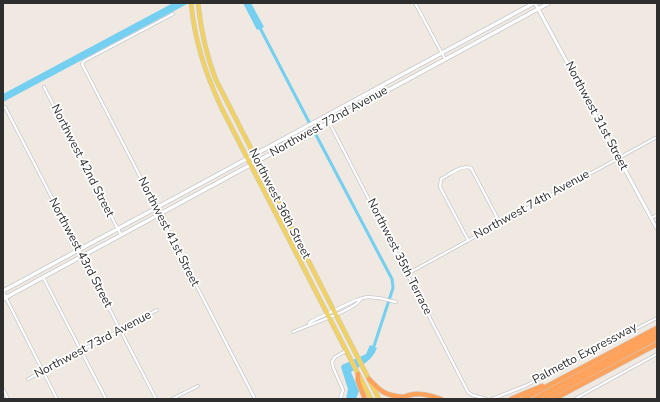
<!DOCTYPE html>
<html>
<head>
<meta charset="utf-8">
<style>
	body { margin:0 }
	#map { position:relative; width:660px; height:402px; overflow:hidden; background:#efe9e1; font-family:"Nunito Sans",sans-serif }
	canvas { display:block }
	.frame { position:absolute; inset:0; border:4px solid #2e2e2e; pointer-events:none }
</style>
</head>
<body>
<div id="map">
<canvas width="660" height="402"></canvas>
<div class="frame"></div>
</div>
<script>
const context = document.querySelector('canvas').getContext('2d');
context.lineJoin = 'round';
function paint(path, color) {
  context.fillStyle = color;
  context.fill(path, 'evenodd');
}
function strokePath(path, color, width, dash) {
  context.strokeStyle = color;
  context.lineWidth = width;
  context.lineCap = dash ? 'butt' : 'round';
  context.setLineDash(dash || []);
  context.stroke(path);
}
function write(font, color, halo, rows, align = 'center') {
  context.font = font + ' "Nunito Sans",sans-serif';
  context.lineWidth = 3.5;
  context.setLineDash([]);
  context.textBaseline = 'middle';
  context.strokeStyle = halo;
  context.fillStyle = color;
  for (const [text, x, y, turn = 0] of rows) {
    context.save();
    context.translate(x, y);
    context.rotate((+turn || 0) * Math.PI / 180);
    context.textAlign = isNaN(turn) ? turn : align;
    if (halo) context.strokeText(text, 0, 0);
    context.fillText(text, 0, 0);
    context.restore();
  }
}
paint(new Path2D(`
	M173 3H189L3 102V94Z
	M243 3H251L264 27 257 30Z
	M370 345 377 348C372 361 362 365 351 372L359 391 356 399H346L348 389 341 367 342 365 366 354Z`), '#75cff0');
strokePath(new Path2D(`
	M259 26 309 122
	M315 133 392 279 393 288 373 349`), '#75cff0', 3);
const minor = new Path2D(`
	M415 3 445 59
	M173 14 84 61 82 64 255 399
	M44 87 121 235
	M5 107 156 399
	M329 122 468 392 472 395 486 399
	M651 218 657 215
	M468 240 440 187 441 179C449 175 462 164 471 168L500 223
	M407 274 657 137
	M43 277 106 399
	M3 292 57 399
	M309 324 310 322 356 300 367 297 379 298 396 302
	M293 332C307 325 353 311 360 300
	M28 379 157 310
	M3 389 8 399
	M172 399 198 386
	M340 399 343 390 333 367 332 362 335 357 346 351
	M492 399 525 386 657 318
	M575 399 657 354`);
const tertiary = new Path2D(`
	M535 3 657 229`);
const secondary = new Path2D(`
	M3 291 534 3
	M3 299 549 3`);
const primary = new Path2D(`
	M191 3C195 42 205 72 221 107L371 399
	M198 3C201 30 206 55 216 80L379 399`);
const motorway = new Path2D(`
	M358 374V381L365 399
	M369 379C381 392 386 396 404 397
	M400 399C414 391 427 394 441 399
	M511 399 542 386
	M523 399 657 328
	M534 399 657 333
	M544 399 657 338
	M554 399 657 344`);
strokePath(minor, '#b4b7c1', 3.5);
strokePath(tertiary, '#b4b7c1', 4);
strokePath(secondary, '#b4b7c1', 4.5);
strokePath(primary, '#c9c9c9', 5);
strokePath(motorway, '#c9c9c9', 5.5);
strokePath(minor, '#fff', 2.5);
strokePath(tertiary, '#fff', 3);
strokePath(secondary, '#fff', 3.5);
strokePath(primary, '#f2d163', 4);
strokePath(motorway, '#ffa35c', 4.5);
write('12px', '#2e2e2e', '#fff', [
	["Northwest 31st Street",596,116,62],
	["Northwest 72nd Avenue",329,122,-29],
	["Northwest 42nd Street",82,161,63],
	["Northwest 36th Street",279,204,63],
	["Northwest 74th Avenue",532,205,-29],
	["Northwest 41st Street",168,232,63],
	["Northwest 43rd Street",80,253,62],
	["Northwest 35th Terrace",399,257,63],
	["Northwest 73rd Avenue",93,345,-28],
	["Palmetto Expressway",585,354,-28]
]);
</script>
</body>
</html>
